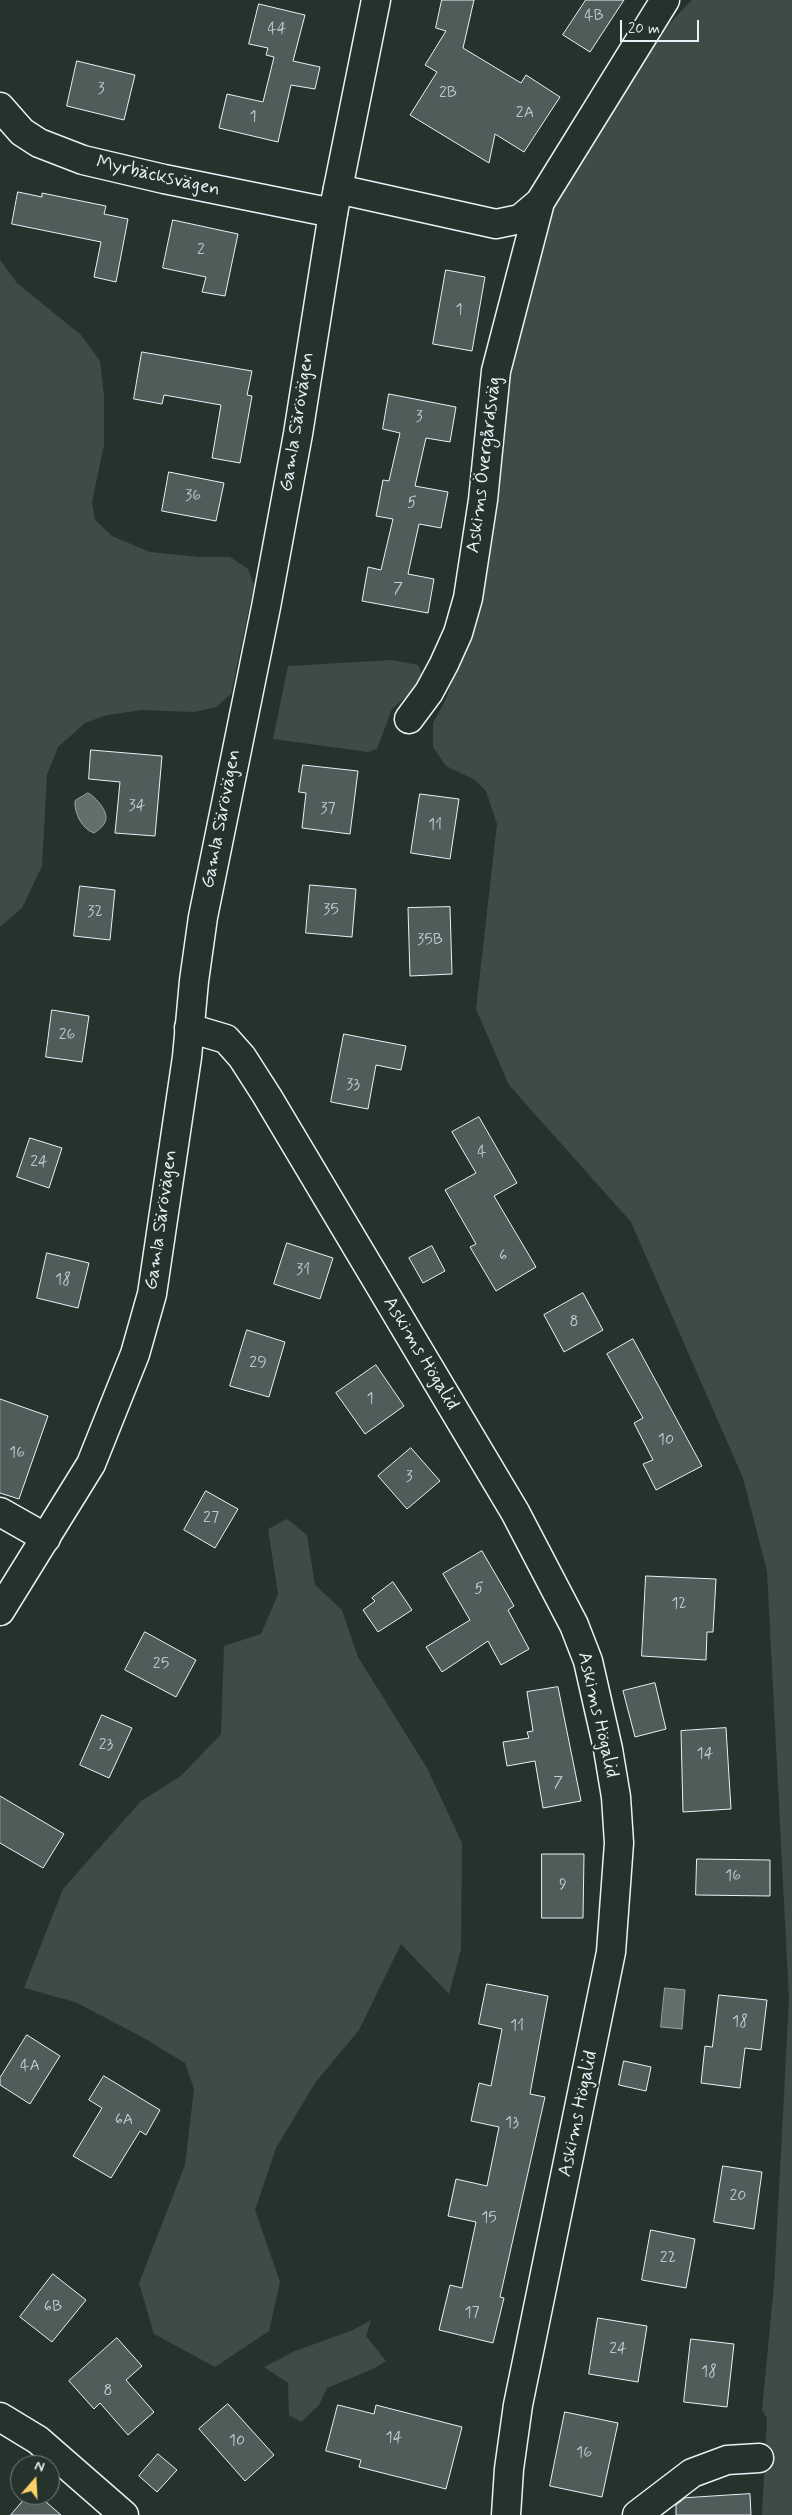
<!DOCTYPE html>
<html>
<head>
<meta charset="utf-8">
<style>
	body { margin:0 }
	#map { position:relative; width:792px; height:2515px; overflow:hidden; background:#26332d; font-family:Mynerve,sans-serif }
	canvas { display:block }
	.north { position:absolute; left:10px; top:2455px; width:50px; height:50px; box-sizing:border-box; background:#26332d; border:1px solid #747f7e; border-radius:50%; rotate:19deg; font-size:14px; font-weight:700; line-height:20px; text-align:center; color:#e8f1f8 }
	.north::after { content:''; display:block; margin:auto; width:18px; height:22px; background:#ffd166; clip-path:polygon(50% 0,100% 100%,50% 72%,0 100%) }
	.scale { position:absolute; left:620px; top:20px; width:79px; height:22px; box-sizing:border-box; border:2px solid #e8f1f8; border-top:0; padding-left:6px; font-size:15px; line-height:18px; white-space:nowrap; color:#e8f1f8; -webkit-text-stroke:4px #26332d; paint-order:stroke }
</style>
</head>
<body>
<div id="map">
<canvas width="792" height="2515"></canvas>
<div class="north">N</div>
<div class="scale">20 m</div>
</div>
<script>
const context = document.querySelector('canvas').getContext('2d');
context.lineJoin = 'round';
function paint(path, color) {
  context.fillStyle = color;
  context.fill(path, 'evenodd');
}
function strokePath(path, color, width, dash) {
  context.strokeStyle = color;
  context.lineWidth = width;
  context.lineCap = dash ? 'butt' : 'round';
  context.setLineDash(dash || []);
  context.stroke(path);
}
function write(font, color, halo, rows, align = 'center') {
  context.font = font + ' Mynerve,sans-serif';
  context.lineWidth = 5;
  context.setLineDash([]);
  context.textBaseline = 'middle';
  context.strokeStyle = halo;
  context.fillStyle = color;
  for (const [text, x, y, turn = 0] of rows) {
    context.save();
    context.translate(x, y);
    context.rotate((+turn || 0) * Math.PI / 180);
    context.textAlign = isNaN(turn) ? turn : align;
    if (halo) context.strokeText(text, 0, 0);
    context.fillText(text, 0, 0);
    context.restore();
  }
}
paint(new Path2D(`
	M692 0H792V2515H762L767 2418 762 2410 774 2285 789 1999 767 1571 743 1478 631 1222 509 1085 476 1009 497 824 486 791 475 780 446 766 433 747V723L446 699 459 660 509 370 552 204 664 29Z
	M0 260 17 283 81 335 100 361 104 396V445L92 502 95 520 112 536 150 552 200 557H230L248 569 254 585 231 694 216 707 194 712 142 710 107 715 85 723 58 747 47 775 42 866 22 908 0 927Z
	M392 660 418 665 423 676 418 686 392 709 377 749 368 752 273 739 288 666Z
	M287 1519 307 1535 315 1585 342 1610 358 1657 427 1768 462 1843 461 1949 449 1994 401 1944 359 2030 315 2083 276 2148 255 2210 280 2282 269 2331 215 2367 154 2334 139 2283 185 2165 194 2089 185 2063 142 2037 75 2002 24 1988 63 1889 141 1801 181 1776 221 1734 224 1646 261 1634 278 1594 268 1529Z
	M371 2320 366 2336 386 2361 375 2368 327 2388 319 2405 301 2422 289 2415 288 2383 264 2367 295 2351 353 2330Z`), '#3e4b47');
const water = new Path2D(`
	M88 793C96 797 110 813 105 822 104 826 97 831 94 833 82 829 74 813 75 801Z
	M665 1988 685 1990 682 2029 661 2027Z`);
paint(water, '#636f6d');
strokePath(water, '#98a3a5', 1);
const building = new Path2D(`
	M442 0H474L463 48 521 83 526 75 560 97 524 152 495 134 489 163 410 115 437 72 425 65 446 31 436 28Z
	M586 0H624L590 52 563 35Z
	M259 4 305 15 293 61 320 67 315 89 291 85 278 142 219 128 227 94 263 102 274 57 266 55 268 48 249 44Z
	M77 61 135 75 124 120 67 106Z
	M18 192 42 197V193L106 206 104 214 128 219 116 282 94 277 101 242 12 224Z
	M173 220 238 234 225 296 202 292 206 277 163 268Z
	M446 270 485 277 472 351 433 344Z
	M142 352 252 371 247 395 252 396 240 463 212 458 221 405 164 395 162 404 134 399Z
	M389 394 456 407 450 442 426 438 415 486 448 492 441 528 419 524 408 574 434 579 428 613 362 601 368 567 381 570 393 519 376 516 383 480 389 481 400 433 383 429Z
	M169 472 224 483 216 521 162 511Z
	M91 750 162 756 155 836 115 833 120 782 89 779Z
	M303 765 358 771 350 834 302 828 306 793 299 792Z
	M420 794 459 799 450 859 411 853Z
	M310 885 356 889 352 937 306 933Z
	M80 886 115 890 110 940 74 936Z
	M450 907 452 974 410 976 408 908Z
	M52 1010 89 1016 82 1062 46 1057Z
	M344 1034 406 1046 401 1070 376 1065 368 1109 331 1102Z
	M479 1117 517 1183 494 1196 536 1267 496 1291 470 1247 476 1244 445 1190 476 1173 452 1132Z
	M30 1138 62 1148 49 1188 17 1177Z
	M287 1243 333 1258 320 1299 274 1284Z
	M432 1246 445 1271 423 1283 409 1258Z
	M47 1253 89 1263 78 1308 37 1298Z
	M583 1293 603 1330 564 1352 544 1315Z
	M247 1330 285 1342 269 1397 230 1386Z
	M633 1339 702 1466 656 1490 643 1464 653 1460 634 1423 643 1418 607 1354Z
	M376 1365 404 1406 365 1434 336 1393Z
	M0 1399 48 1416 19 1499 0 1493Z
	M411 1448 440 1481 407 1509 378 1476Z
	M206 1491 238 1509 215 1548 184 1530Z
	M482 1551 514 1606 508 1610 529 1649 501 1665 488 1641 442 1672 426 1647 470 1620 443 1574Z
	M646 1576 716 1579 713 1632H707L706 1660 642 1656Z
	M393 1582 412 1610 378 1632 363 1610 375 1601 372 1598Z
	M145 1632 196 1660 176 1697 125 1670Z
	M655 1683 666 1729 635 1737 623 1691Z
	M558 1687 581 1801 543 1808 535 1761 507 1766 503 1742 529 1738 527 1732 533 1731 527 1692Z
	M102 1715 132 1728 109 1778 80 1765Z
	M726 1728 731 1809 683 1812 681 1731Z
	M0 1796 64 1834 43 1868 0 1843Z
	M542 1854H584L583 1918H542Z
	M697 1859 770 1860V1896L696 1895Z
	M487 1984 548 1996 530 2094 545 2097 500 2297 504 2298 493 2343 439 2330 450 2285 462 2288 476 2222 448 2216 456 2179 487 2186 499 2127 471 2121 479 2083 491 2086 502 2029 479 2024Z
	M719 1995 767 2000 761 2050 745 2048 740 2088 701 2083 705 2046 712 2047Z
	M27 2035 60 2056 30 2104 0 2085V2078Z
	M624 2061 651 2067 646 2091 619 2085Z
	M104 2076 160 2110 146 2135 140 2131 111 2178 73 2156 102 2108 89 2100Z
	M723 2166 762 2172 754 2229 714 2222Z
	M651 2230 695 2239 686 2288 642 2280Z
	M53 2274 86 2300 52 2342 20 2317Z
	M598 2318 647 2326 638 2382 589 2374Z
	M117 2338 142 2366 126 2380 154 2412 128 2435 100 2403 94 2409 69 2381Z
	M691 2339 734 2344 727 2407 684 2402Z
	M228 2404 274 2455 245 2481 199 2429Z
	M338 2405 374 2414 376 2405 462 2427 446 2489 359 2467 361 2460 326 2451Z
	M565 2412 618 2423 602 2497 550 2486Z
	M158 2454 177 2470 157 2492 139 2476Z
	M750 2494 751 2515H676V2505L685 2498Z
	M28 2495H38L61 2515H11Z`);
paint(building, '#505c59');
strokePath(building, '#e8f1f8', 1);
const street = new Path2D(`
	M0 107 22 132 39 143 83 160 164 179 333 213
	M338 189 496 224 520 219 540 202
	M409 719 429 692 444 664 458 633 468 598 483 500 496 371 540 202 665 0
	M189 1028 226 1039 242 1057 267 1096 515 1512 574 1625 588 1661 608 1749 616 1797 619 1843 611 1952 518 2405 509 2469 506 2515
	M0 1512 46 1538
	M0 2417 38 2440 124 2515
	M637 2515 692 2473 727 2460 759 2458`);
const secondary = new Path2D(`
	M0 1611 91 1464 135 1354 152 1294 187 1057 194 981 203 917 266 607 298 434 333 213 376 0`);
strokePath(street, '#e8f1f8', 31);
strokePath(secondary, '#e8f1f8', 31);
strokePath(street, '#26332d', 28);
strokePath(secondary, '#26332d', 28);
write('16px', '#c2ccd0', null, [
	["4B",594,17],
	["44",277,30],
	["3",101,90],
	["2B",448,94],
	["2A",525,114],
	["1",253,118],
	["2",201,251],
	["1",459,311],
	["3",419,418],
	["36",193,497],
	["5",412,504],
	["7",398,590],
	["34",137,807],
	["37",328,810],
	["11",435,826],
	["35",331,911],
	["32",95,913],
	["35B",430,941],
	["26",67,1036],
	["33",353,1086],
	["4",482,1153],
	["24",39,1163],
	["6",503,1257],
	["31",303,1271],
	["18",63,1281],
	["8",574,1323],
	["29",258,1364],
	["1",370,1400],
	["10",666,1441],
	["16",17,1454],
	["3",409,1478],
	["27",211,1519],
	["5",479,1590],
	["12",679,1605],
	["25",161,1665],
	["23",106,1746],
	["14",705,1755],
	["7",558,1784],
	["16",733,1877],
	["9",563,1886],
	["18",740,2023],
	["11",517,2027],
	["4A",30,2067],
	["6A",124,2121],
	["13",512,2124],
	["20",738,2197],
	["15",489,2219],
	["22",668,2259],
	["6B",53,2308],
	["17",472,2314],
	["24",618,2350],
	["18",709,2373],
	["8",108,2392],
	["14",394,2439],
	["10",237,2442],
	["16",584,2454]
]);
write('19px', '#e8f1f8', '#26332d', [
	["Myrbäcksvägen",158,177,13],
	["Gamla Särövägen",298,422,-81],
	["Askims Övergårdsväg",485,465,-83],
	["Gamla Särövägen",222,819,-79],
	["Gamla Särövägen",162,1220,-82],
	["Askims Högalid",420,1354,59],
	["Askims Högalid",597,1715,77],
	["Askims Högalid",579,2114,-78]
]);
</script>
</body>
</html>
